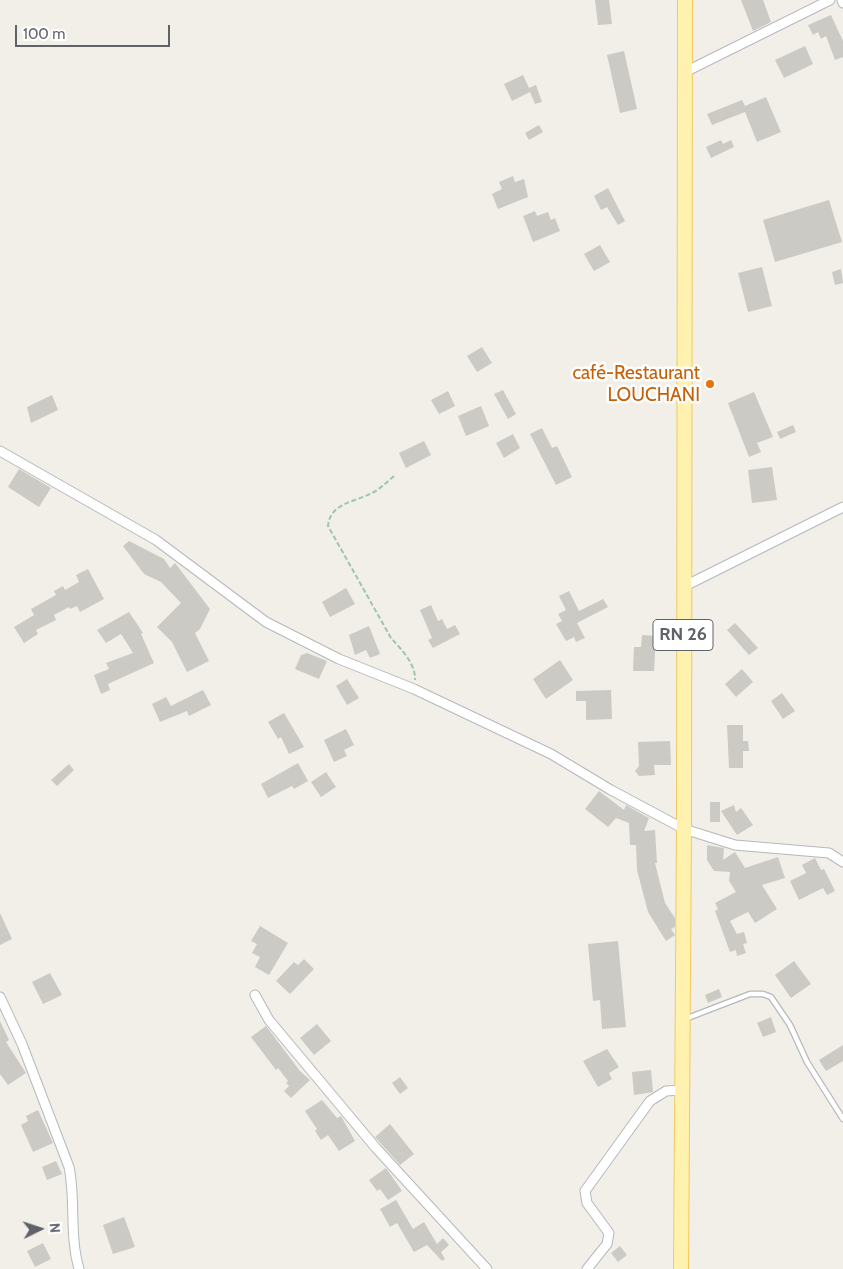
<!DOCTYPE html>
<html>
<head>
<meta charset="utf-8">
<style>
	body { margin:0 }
	#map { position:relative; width:843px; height:1269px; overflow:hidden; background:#f1efe8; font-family:Cabin,sans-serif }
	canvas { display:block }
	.north { position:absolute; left:15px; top:1204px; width:50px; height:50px; -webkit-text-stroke:4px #fff; paint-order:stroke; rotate:86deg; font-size:14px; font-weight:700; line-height:20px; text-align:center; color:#5f6368 }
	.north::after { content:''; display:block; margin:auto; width:18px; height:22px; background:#5f6368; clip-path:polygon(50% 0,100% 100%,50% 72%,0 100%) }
	.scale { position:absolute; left:15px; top:25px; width:155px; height:22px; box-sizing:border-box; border:2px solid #5f6368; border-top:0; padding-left:6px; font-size:15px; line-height:18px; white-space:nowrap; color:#5f6368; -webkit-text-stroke:4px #fff; paint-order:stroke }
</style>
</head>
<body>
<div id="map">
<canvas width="843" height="1269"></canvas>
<div class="north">N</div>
<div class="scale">100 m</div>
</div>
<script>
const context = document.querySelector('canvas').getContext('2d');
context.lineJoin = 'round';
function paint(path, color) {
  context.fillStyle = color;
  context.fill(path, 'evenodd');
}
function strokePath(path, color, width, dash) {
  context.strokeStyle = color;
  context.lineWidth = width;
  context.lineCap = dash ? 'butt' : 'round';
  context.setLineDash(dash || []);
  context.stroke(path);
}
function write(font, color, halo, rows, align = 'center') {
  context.font = font + ' Cabin,sans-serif';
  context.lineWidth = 5;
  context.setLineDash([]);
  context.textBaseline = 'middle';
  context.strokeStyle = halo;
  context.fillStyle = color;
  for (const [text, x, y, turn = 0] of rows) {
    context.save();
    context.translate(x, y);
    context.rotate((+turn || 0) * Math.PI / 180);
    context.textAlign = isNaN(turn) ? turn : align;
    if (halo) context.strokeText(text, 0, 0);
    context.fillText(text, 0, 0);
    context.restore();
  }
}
paint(new Path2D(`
	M595 0H609L612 24 598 25Z
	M741 0H763L771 22 753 31Z
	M831 15 843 41V57L835 60 826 36 821 39 818 32 813 35 808 25Z
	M805 46 813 64 784 78 775 60Z
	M624 51 637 109 620 113 607 55Z
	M523 75 529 88 536 85 542 102 535 104 530 92 512 101 504 84Z
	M766 97 781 132 757 142 745 112 712 125 707 114 742 100 745 106Z
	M539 125 543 132 529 140 525 133Z
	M721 140 723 144 731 140 734 147 711 158 706 147Z
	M513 176 515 182 524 179 528 197 498 209 492 194 502 189 499 182Z
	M608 188 625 221 618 225 607 207 601 210 594 196Z
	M829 200 842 242 775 262 763 220Z
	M535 211 537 216 548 212 551 220 555 218 560 231 533 242 523 216Z
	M600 245 610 262 594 271 584 254Z
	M762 267 772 306 748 312 738 273Z
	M841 269 843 283 835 285 832 272Z
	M482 347 492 363 477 372 467 356Z
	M503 390 516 414 508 419 494 394Z
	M448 391 455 406 439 414 431 400Z
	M754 392 773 437 757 443 761 452 749 457 728 403Z
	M52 395 58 410 31 423 27 407Z
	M481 406 489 426 466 436 458 416Z
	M793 425 796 432 780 439 777 432Z
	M542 428 552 448 557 446 572 477 556 485 530 434Z
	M513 434 520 448 504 458 496 443Z
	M424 441 431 455 406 468 399 453Z
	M772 467 777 500 752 503 748 470Z
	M19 469 51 488 39 507 8 487Z
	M129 541 164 559 170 568 175 563 210 609 200 629 195 633 209 661 187 672 172 642 157 627 181 603 161 582 144 574 123 546Z
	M88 569 104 599 80 612 77 606 70 609 69 607 54 615 56 620 36 630 38 634 24 643 14 627 34 615 31 609 56 595 54 591 63 586 65 590 79 582 76 575Z
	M346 588 355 604 330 617 322 602Z
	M569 591 579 611 603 599 608 607 577 623 585 638 576 642 574 637 566 641 556 624 562 621 558 614 566 610 559 596Z
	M431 605 438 621 442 619 447 629 455 625 460 634 433 648 428 640 432 638 420 610Z
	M129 612 143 633 141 634 154 663 108 684 110 690 101 694 94 675 109 669 106 663 133 653 121 634 106 643 97 630Z
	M735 623 758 648 749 655 727 630Z
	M369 626 380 654 370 658 366 650 355 655 349 635Z
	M642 635 656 636 654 671H633L634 647H641Z
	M307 653 327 661 319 679 295 669 301 655Z
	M560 660 573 680 546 699 533 679Z
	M742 669 753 682 736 697 725 684Z
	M347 679 359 698 347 705 336 686Z
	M203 690 211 705 189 716 187 711 160 722 152 704 166 697 171 706Z
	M611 690 612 719 586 720V701H576V691Z
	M782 693 795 711 783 719 771 701Z
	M284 713 304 747 289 754 281 737 278 739 268 722Z
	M727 725H743V741H748L749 751H743V768H729Z
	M346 729 354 745 344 750 347 756 334 762 324 740Z
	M670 741 671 765H654L655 775 639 776 635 771 639 766 638 742Z
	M298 763 308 781 294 789 292 786 268 798 261 784Z
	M69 764 74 770 57 786 51 780Z
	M326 772 336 787 321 797 311 782Z
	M599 791 624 810 626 805 649 818 644 831 655 830 657 863H655L665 903 675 918V927L671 929 675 935 666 941 648 912 637 870 636 845H630L629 823 616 818 608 827 585 809Z
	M710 802H720V822H710Z
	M734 805 736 812 741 808 753 825 737 835 721 811Z
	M707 845 724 848 723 860 735 852 745 868 778 857 785 878 762 885 777 909 755 923 748 912 730 921 737 934 744 932 747 943 743 944 746 953 737 956 736 950 730 952 715 911 718 909 715 903 736 892 729 881 730 872 714 871 707 860Z
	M815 858 821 870 824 869 835 891 827 895 823 888 799 900 790 881 806 873 802 865Z
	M0 913 12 939 0 945Z
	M260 926 288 943 269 975 255 967 260 957 252 953 257 944 251 941Z
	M618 941 626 1027 602 1029 600 1000 593 1001 588 944Z
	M304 959 314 969 290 994 276 981 294 962 298 965Z
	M794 961 811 984 791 998 775 975Z
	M50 973 62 995 43 1004 32 982Z
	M719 989 722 997 708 1003 705 995Z
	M771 1017 776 1032 763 1037 757 1023Z
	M0 1021 9 1040 6 1042 26 1073 8 1085 0 1074Z
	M317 1024 331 1041 314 1055 300 1038Z
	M266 1026 300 1071 310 1080 291 1098 284 1091 289 1086 286 1083 288 1081 278 1068 276 1070 251 1037Z
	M843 1045V1061L826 1071 819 1060Z
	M607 1049 619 1067 609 1073 612 1079 598 1087 583 1061Z
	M651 1070 653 1092 634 1095 632 1072Z
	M400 1077 408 1088 400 1094 392 1083Z
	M322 1100 337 1118 341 1116 355 1141 339 1151 328 1135 321 1140 315 1131 317 1129 305 1111Z
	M38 1110 53 1143 33 1152 21 1125 28 1121 26 1116Z
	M390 1124 414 1154 400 1165 375 1137Z
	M56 1161 62 1174 47 1180 42 1167Z
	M386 1168 402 1191 388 1200 380 1189 377 1191 369 1180Z
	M396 1200 413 1229 424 1222 437 1244 443 1238 449 1245 441 1252 445 1259 442 1261 427 1245 414 1252 397 1223 390 1227 380 1209Z
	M124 1217 135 1247 113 1254 103 1225Z
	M43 1243 51 1259 35 1267 27 1251Z
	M620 1246 627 1255 618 1262 611 1253Z`), '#cccac5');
const lane = new Path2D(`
	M685 1019 750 994H763L771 997 790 1025 807 1062 843 1119`);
const street = new Path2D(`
	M842 0 843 3
	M685 72 830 0
	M0 451 156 540 266 622 339 659 414 689 551 754 611 790 684 829 735 845 829 853 843 862
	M683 587 843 507
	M255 995 269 1020 376 1148 487 1269
	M0 997 22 1044 69 1167C76 1201 69 1234 79 1269
	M587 1269 607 1244 609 1233 587 1203 585 1191 650 1101 666 1091 681 1090`);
const primary = new Path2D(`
	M681 1269 684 829 685 0`);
strokePath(lane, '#b5b8bc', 7);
strokePath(street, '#b5b8bc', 11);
strokePath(primary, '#f2c960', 16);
strokePath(new Path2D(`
	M394 476C387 482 380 489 372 493 355 502 330 503 328 526L391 638C401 649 416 664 415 680`), '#9cc7a9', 2, [5, 2.5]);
strokePath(lane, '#fff', 4.5);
strokePath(street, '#fff', 9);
strokePath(primary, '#fff2af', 14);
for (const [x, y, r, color] of [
	[710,384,5,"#e8710a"]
]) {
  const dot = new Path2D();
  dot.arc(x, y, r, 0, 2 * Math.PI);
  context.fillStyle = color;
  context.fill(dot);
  strokePath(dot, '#fff', 2);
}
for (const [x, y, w] of [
	[683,635,60]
]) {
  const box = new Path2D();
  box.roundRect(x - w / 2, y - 15.5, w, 31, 4);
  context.fillStyle = '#fff';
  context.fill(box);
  strokePath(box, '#5f6368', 1);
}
write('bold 18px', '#5f6368', null, [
	["RN 26",683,635]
]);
write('19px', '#c56008', '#fff', [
	["café-Restaurant",700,373],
	["LOUCHANI",700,395]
], 'right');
</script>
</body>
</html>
